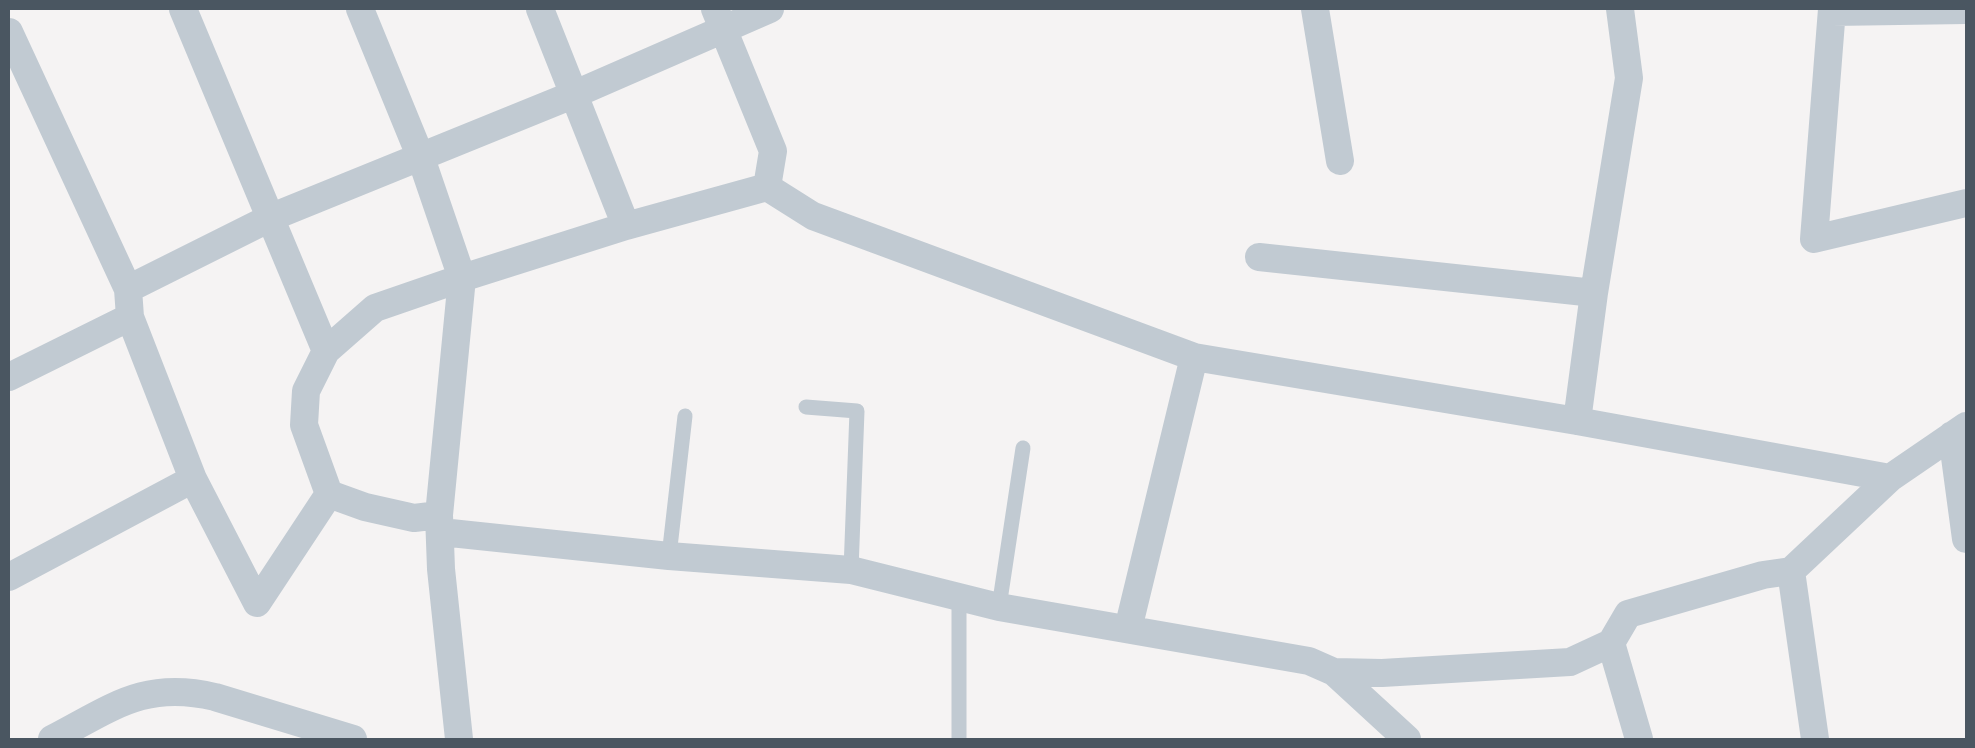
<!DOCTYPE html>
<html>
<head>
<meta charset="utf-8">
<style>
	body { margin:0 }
	#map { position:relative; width:1975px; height:748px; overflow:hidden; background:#f5f3f3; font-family:"IBM Plex Sans",sans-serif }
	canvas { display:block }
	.frame { position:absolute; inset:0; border:10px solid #4a5661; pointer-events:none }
</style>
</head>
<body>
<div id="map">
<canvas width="1975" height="748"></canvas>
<div class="frame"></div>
</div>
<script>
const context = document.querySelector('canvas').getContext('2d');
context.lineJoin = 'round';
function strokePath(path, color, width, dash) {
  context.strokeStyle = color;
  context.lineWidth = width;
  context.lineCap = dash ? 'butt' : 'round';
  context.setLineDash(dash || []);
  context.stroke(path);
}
strokePath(new Path2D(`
	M806 407 857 411 851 570
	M669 556 685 416
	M999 607 1023 448
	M959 739V595`), '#c1cad2', 15);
strokePath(new Path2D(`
	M183 9 326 351
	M360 9 421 158 462 278 439 515 441 569 459 739
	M540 9 626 226
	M715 9 773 151 767 187
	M1315 9 1340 161
	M1832 9 1814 239 1966 203
	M1832 12 1966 10
	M9 32 128 289 130 317 193 479 257 603 329 494
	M1259 257 1594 293
	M128 289 272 217 575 94 770 9
	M9 377 130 317
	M1577 421 1594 293 1629 78 1620 9
	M1952 435 1966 539
	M439 515 414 518 365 507 329 494 304 425 306 391 326 351 375 308 462 278 626 226 767 187 813 216 1194 357 1577 421 1890 478
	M441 532 669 556 851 570 999 607 1309 661 1334 672 1407 739
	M1791 571 1815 739
	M9 577 193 479
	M1128 629 1194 357
	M1611 643 1639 739
	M1334 672 1382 673 1570 662 1611 643 1628 614 1763 575 1791 571 1890 478 1966 426
	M52 739C112 708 144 680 215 697L353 739`), '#c1cad2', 28);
</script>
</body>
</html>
